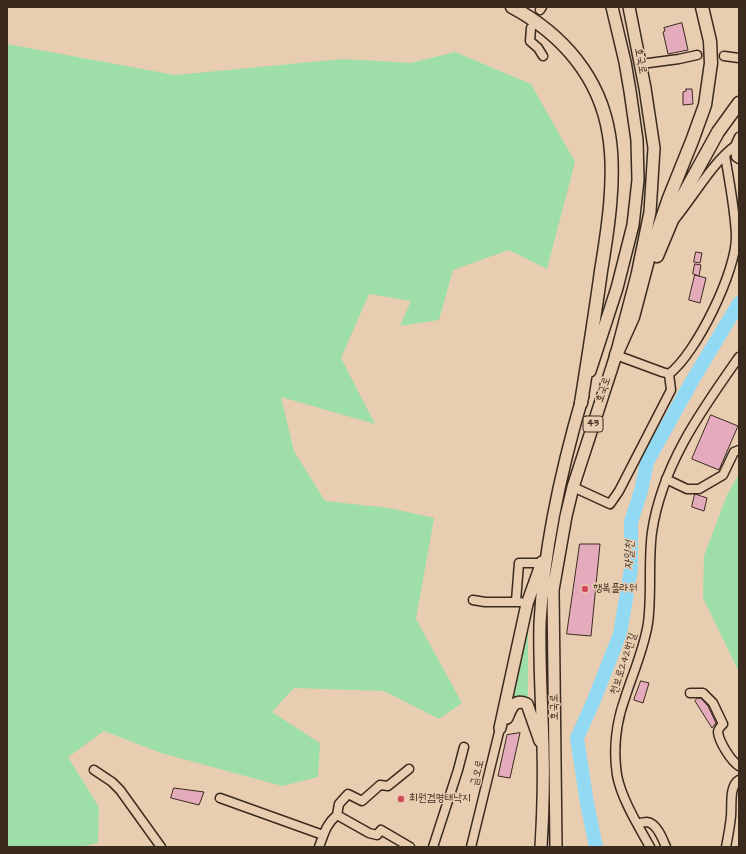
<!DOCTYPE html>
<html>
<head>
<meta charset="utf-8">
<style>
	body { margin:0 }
	#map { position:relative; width:746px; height:854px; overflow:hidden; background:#e9cdb0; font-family:"Architects Daughter",sans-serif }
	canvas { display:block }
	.frame { position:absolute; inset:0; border:8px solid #3b2a1e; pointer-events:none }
</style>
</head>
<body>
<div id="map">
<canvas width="746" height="854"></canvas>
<div class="frame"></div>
</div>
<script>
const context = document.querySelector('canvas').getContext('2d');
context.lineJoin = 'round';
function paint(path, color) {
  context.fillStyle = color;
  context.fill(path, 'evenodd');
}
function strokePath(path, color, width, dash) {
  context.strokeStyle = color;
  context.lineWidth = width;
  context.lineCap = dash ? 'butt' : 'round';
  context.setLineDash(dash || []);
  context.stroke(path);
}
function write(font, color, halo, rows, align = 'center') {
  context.font = font + ' "Architects Daughter","Poor Story",sans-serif';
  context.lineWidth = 3;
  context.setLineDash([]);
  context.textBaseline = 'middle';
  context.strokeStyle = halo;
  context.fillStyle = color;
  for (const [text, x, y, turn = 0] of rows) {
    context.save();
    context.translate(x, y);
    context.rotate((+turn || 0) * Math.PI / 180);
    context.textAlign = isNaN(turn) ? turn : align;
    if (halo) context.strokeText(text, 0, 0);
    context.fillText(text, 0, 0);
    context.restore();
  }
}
paint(new Path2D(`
	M7 44 175 75 343 59 411 63 455 52 531 84 575 162 547 269 509 250 453 270 439 320 400 326 411 301 369 294 341 358 375 424 281 397 294 451 325 501 389 508 434 518 416 619 462 703 439 719 384 691 294 688 272 712 320 743 318 777 282 786 161 753 104 731 68 757 99 807 98 843 82 847H7Z
	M739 474V672L703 598 704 556 727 495Z
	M528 627V700L510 701V699Z`), '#9edfa9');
strokePath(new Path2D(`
	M596 847 587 803 577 738 594 700 620 634 631 569V522L641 491 647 462 692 381 739 303`), '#92daf4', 14);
const building = new Path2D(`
	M682 23 688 50 668 54 663 32 665 31 664 28Z
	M686 89H692L693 104 683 105V92L686 91Z
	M696 252 702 253 700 263 694 262Z
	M695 264 701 265 699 276 693 274Z
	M695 275 706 278 700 303 689 300Z
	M711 415 738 426 719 470 692 459Z
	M695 494 707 498 704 511 692 507Z
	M580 544H600L591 636 567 634Z
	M641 681 649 683 643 703 634 700Z
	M698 698H701L708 706 716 723 712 728 695 701Z
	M520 733 510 778 498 776 507 735Z
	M174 788 204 792 199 805 171 798Z`);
paint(building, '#e4abbc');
strokePath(building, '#3b2a1e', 1);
strokePath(new Path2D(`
	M697 55 724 56`), '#c6ac93', 8, [8, 4]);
const minor = new Path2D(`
	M540 10 542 7
	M531 28 530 41 538 48 543 56
	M724 56 739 58
	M641 64 679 59 697 55
	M739 137 735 146 736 157 739 159
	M675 219C694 196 712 163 735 146
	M616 355 662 372 669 374C696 354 737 270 736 236 735 209 729 181 725 155
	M666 479 687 489H699L723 475 734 452 739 450
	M573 487 610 504 619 491 671 390 669 374
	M473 600 485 602H520
	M516 601 519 563H541
	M690 693H703L713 703 723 724C721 726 718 729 718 732 719 742 731 761 739 766
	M94 770 112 782 120 790 161 847
	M220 798 323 835
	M337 815 339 804 348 794 362 801 380 785 388 786 409 769
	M638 824C640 823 644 822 647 822 657 823 663 840 666 847
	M319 847C324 834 326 824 337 815L369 833 377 835 381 830 410 847
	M433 847 458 770 464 747
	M471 847 500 728
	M650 847C639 827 621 798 617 775 613 749 616 723 625 698 633 673 644 649 648 623 652 593 648 562 652 532 662 465 701 411 739 357
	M726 847C728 837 730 826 731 816 732 805 729 786 739 780`);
const major = new Path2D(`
	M590 371 617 288 633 225 638 180 637 140 630 91 625 62 612 7
	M507 718C511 708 514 698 527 704L540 741
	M500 728 527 604 542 562
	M541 847C543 814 544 780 543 747 542 707 539 664 540 623 544 546 561 470 583 395
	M556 847 553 590 566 516 573 487 616 355 637 275 650 212 654 148 645 88 629 7`);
const highway = new Path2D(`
	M512 7C562 34 600 77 609 135 616 177 608 229 601 271 595 315 588 359 581 403
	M657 256 680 201 718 132 739 103
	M616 355 633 317 649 256 669 198 692 141 705 105 711 63 710 41 702 7`);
strokePath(minor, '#3b2a1e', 11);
strokePath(major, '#3b2a1e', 14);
strokePath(highway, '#3b2a1e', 15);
strokePath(minor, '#e9cdb0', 8);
strokePath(major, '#e9cdb0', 11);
strokePath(highway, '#e9cdb0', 12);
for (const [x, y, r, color] of [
	[585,589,4,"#d1495b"],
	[401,799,4,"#d1495b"]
]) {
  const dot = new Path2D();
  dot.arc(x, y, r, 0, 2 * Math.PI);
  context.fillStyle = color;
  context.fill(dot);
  strokePath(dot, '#e9cdb0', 1.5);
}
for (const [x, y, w] of [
	[593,424,20]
]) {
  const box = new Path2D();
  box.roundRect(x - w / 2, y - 8, w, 16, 3);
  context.fillStyle = '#e9cdb0';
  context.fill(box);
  strokePath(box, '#3b2a1e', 1);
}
write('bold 10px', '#3b2a1e', null, [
	["43",593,424]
]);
write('11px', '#3b2a1e', '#e9cdb0', [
	["호국로",640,61,79],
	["호국로",604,390,-72],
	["천보로242번길",624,664,-72],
	["호국로",555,707,-91],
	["금오로",478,773,-76]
]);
write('11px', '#3b2a1e', '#e9cdb0', [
	["행복플라워",593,589],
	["최원겸명태낙지",409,799]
], 'left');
write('italic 12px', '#443c33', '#e9cdb0', [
	["자일천",630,555,-88]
]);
</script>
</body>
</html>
